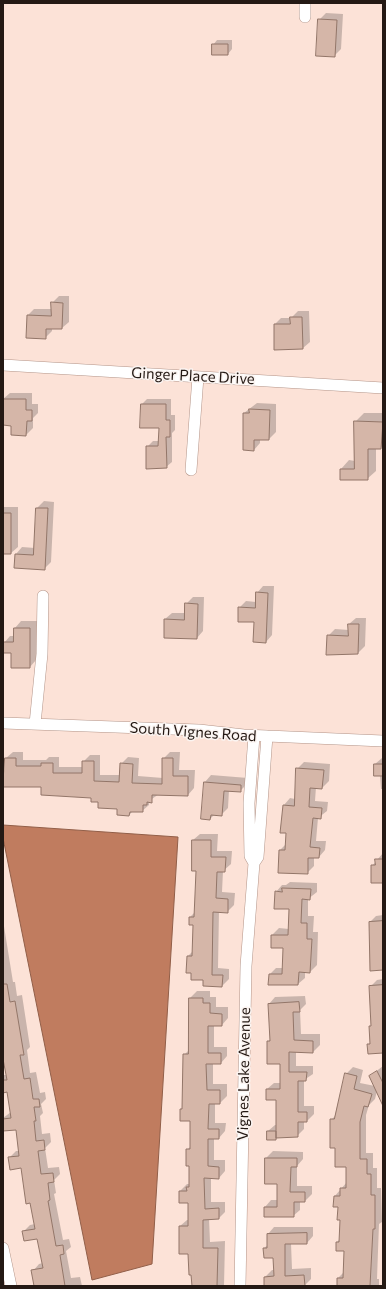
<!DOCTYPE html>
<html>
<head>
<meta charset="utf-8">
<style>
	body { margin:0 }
	#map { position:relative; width:386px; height:1289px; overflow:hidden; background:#fce2d7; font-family:Commissioner,sans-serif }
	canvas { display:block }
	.frame { position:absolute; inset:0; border:4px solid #241914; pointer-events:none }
</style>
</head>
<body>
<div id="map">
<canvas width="386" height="1289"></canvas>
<div class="frame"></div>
</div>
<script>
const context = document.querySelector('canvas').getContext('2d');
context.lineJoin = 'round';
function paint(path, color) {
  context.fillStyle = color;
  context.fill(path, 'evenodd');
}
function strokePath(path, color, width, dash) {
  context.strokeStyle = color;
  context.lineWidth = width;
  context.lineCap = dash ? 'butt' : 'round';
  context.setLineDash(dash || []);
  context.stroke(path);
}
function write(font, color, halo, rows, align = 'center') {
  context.font = font + ' Commissioner,sans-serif';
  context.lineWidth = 3;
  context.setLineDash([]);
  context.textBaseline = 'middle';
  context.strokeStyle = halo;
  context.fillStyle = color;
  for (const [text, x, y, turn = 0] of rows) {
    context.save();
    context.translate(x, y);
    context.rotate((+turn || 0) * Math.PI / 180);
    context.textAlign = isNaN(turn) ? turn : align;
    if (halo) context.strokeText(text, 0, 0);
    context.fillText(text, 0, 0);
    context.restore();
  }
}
const water = new Path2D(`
	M3 825 178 837 152 1264 92 1280 3 838Z`);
paint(water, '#c07c5f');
strokePath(water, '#915e48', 1);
paint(new Path2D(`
	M326 13 343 14 341 49 334 56 319 20Z
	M217 40H232V49L228 54 213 45Z
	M59 296H69V322L62 328H52V331L45 338 28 315 34 309H52V303Z
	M298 311H309L310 342 303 348 275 324 281 318H291Z
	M10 393H32V404H38V413L33 418V428L26 435 12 425 3 424V399Z
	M147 399H171V415H175V430L172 433V462L166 467 147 447 153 441H159L160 427 142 404Z
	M257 403 276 404V432L269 439H260V443L254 450 244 413Z
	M364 413H383V445L381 448H376V471L367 479 341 469 349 460 355 461V422Z
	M44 501 54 502 51 562 44 569 15 567 16 554 22 547 35 548 37 508Z
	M3 507H18V547L11 553H3Z
	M263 586H274L272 635 266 642 255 621 239 608 246 601 256 602 257 593Z
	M193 597H204L203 631 197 638 165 619 172 613H186V604Z
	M356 618H366L365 646 358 653 328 636 335 629 349 630V624Z
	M21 621H37L36 660 30 667 12 652 4 643 10 636H14L15 628Z
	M13 752H23V760H46L49 757H59V767H83V762L90 755H100V775H121V764L128 757 139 758 138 776 163 778V759L170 752H180L179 770H195L194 788 188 795 159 794 149 801V805L142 811H133L129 815 118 808 99 801 93 797 42 786H3V772L6 768V758Z
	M382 758 383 789H381L380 775 375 764Z
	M304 762 330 764 329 781 322 788 316 787 315 801 328 802 327 811 318 818 316 841H326L325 850 319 857H314V866L307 873 280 850 286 844 287 832 284 805 290 798 295 799 297 769Z
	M211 775 248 778 247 784 240 791 229 790 228 808 221 815H214L210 819 205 782Z
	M200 834H218L217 851H232L231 864 223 871 222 892 235 893 234 905 227 912 219 911 218 968 229 969V979L222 986 192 972 188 956 193 951 194 924H190V917L195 912 197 870 193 840Z
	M383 853V882L372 866Z
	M290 882 317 883V892L308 899V916H314L313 932H318L317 965 310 972 305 971V978L298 984 270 974 276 968H283L284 947 272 935 279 928 289 929 290 908 276 892 282 885H286Z
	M383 915V969L370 922 376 916Z
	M3 920 13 982H15L17 996 22 995 30 1047 27 1050 30 1073 36 1072 40 1093 45 1092 46 1099 41 1104 43 1113 40 1116 42 1134 50 1133 51 1142 45 1148 48 1168 59 1167 60 1174 54 1180 56 1193 54 1194 63 1240 69 1239 71 1247 66 1251 71 1278 80 1277 82 1286H53L33 1271 39 1264 43 1263 38 1237 23 1232 30 1225 35 1224 22 1167 9 1158 16 1151H20L17 1128 3 1130V1118L11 1112 8 1091 3 1092V1075H7L3 1058Z
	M383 979V1052L368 1045 371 1042 370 1027 372 1025 370 987 377 980Z
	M197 991H210V997H216V1007H228V1018L222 1025H214V1047H227V1056L221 1063H213V1084H227V1096L220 1103H215V1123H226L225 1131 219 1138H214V1160H225V1171L219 1178 211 1177V1202H225V1212L219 1218H209L210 1242 225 1241 224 1286H192L189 1253 180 1226 187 1220H189V1202L180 1191 187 1184H190V1165L187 1150 191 1146V1120H181V1109L183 1107 184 1055 189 1050 190 998Z
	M305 996 306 1004 300 1010 301 1034H320V1045L313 1052 296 1051V1066H313V1074L304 1080V1106H314V1114L307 1121H304V1129L297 1136 278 1137 276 1139 268 1131 275 1125H277V1099L267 1089 274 1083H281V1063L268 1042 271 1039 269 1004 275 997Z
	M383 1066V1094L377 1091 375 1099 369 1105 366 1115V1153H373V1168H377V1188H381L382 1222 379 1224 377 1279H379V1286H338V1278L344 1272 346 1250 337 1242 340 1239 341 1219 339 1206 334 1197 347 1182V1166L336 1147 331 1120 337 1114 346 1074 353 1067 363 1070 360 1083 375 1086 370 1076Z
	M273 1151 303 1152V1159L297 1166V1186H312V1194L305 1201H300V1210L293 1216 265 1207 271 1200H278V1183L266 1158Z
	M274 1227H313V1236L307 1243H291L292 1269 311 1268V1279L304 1286H265V1277L272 1270H275L274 1257 264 1248 268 1245V1234Z`), '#0003');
const building = new Path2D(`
	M318 19 337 20 335 57 316 56Z
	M212 44H228V55H212Z
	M51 302 63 303 62 329H46V339L26 338 27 315 51 316Z
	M290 317H302L303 349 274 350V324H290Z
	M3 399H26V410H32V421H27L26 436 11 435V426L3 425Z
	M141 404H166V420H170V437H166L167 468 146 469V446H158L159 428H140Z
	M249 409 270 410 269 440H254V451L243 450V413H249Z
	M354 421 383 422 381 449H368V480H340V469H354Z
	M36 508H48L45 570 14 568 15 554 33 555Z
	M3 513H11V554H3Z
	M256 592 268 593 266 643 253 642 254 622H238V607L255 608Z
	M185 603 198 604 197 639 164 638V619L184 620Z
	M348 624H359L358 654 326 655 327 635 348 636Z
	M14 628H30V668H11V653H3V642H13Z
	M5 758H16V766H41V763H53V773H82V761H94V781L119 782 120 763 133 764 132 783 162 784V758H173V776H188V796L152 795V803L147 802V805H143V812H130L129 816 117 815V809L98 808V802H91V798L41 795V787H3Z
	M374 764H383V776H374Z
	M296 768 324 770 322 789 310 788 309 807 322 808 321 819 313 818 310 847 320 848 319 858H308V874L278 873 279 850H285L286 833H280L283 805 294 806Z
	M204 782 241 785V792L224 791 222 816 211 815 210 820 201 819Z
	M192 840H211V857H226L225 872H217L216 898 228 899V913L213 912 212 975H223L222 987 203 986V980H191V973H186L187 956H192L193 925H189V917H194L196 871H192Z
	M375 859H383V883H371V865H375Z
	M282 888 311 889 310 900 302 899 301 923H307V939H312L310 973 299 972 298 985H268L269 974H282L283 948H271V935H288L289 909H274L275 891 282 892Z
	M383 921V970L370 971 369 922Z
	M3 984H7L10 1002 15 1001 24 1055H20L24 1079 30 1078 33 1099H39L40 1107H34L36 1121H34L36 1141 44 1140 45 1150 38 1151 41 1174 53 1173 54 1182 48 1183 50 1200 48 1201 56 1246 63 1245 64 1254 60 1255 65 1286H34L31 1270 43 1268 37 1239 24 1241 22 1231 35 1229 30 1203 26 1204 21 1168 10 1170 8 1157 19 1156 16 1130 3 1131V1119L11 1118 7 1092 3 1093V1080H7L3 1059Z
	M383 985V1053L368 1054 367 1044H370L369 1026H371L369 986Z
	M189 998H203V1003H210V1013L222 1014V1026H208V1053H221V1064H206L207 1090H220V1104H209L208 1129H219V1139H208V1166L219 1167V1179L204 1178 205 1209 219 1208V1219L203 1220V1248H218L217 1286H192L191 1275H189L188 1254H179V1226H188V1203H179V1191H187L186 1187H189V1166H186V1149H190V1121H180V1109H182L183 1054H188Z
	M299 1002 300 1012H293L294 1040 313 1041V1053L289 1052V1072H307L306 1081H298V1112H307V1122H298V1137L276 1138V1100H266V1089H280V1064H267V1041H270L268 1004Z
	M377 1071 383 1083V1106L369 1076Z
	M345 1073 357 1076 354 1089 372 1094 368 1107 364 1106 360 1122V1159H367V1174H371V1195H375V1229H373L370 1286H337V1278H343L344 1251H336V1242H339L340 1220H337L338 1207H333L334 1196H340V1188H346V1167H335V1148H330V1119H334Z
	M267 1131H276V1140H267Z
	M265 1158H297V1167H291L290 1192H305V1202H294V1217H264V1207H277V1184H265Z
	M307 1233V1244H285V1276L304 1275 305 1286H264V1277L274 1276 273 1258H264L263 1248H267V1234Z`);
paint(building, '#d5b6a8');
strokePath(building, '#927568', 1);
const minor = new Path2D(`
	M305 17V3
	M3 365 383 388
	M191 470 198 377
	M3 723 199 730 244 735 383 741
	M35 724 42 654 43 596
	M254 863 250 856 249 803 254 736
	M3 1248 11 1286
	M240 1286 246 966 254 863 258 857 267 736`);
strokePath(minor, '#b39488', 12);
strokePath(minor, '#fff', 11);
write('15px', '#241914', '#fbf4f1', [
	["Ginger Place Drive",193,376,3],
	["South Vignes Road",193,732,4],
	["Vignes Lake Avenue",244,1074,-89]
]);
</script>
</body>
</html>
